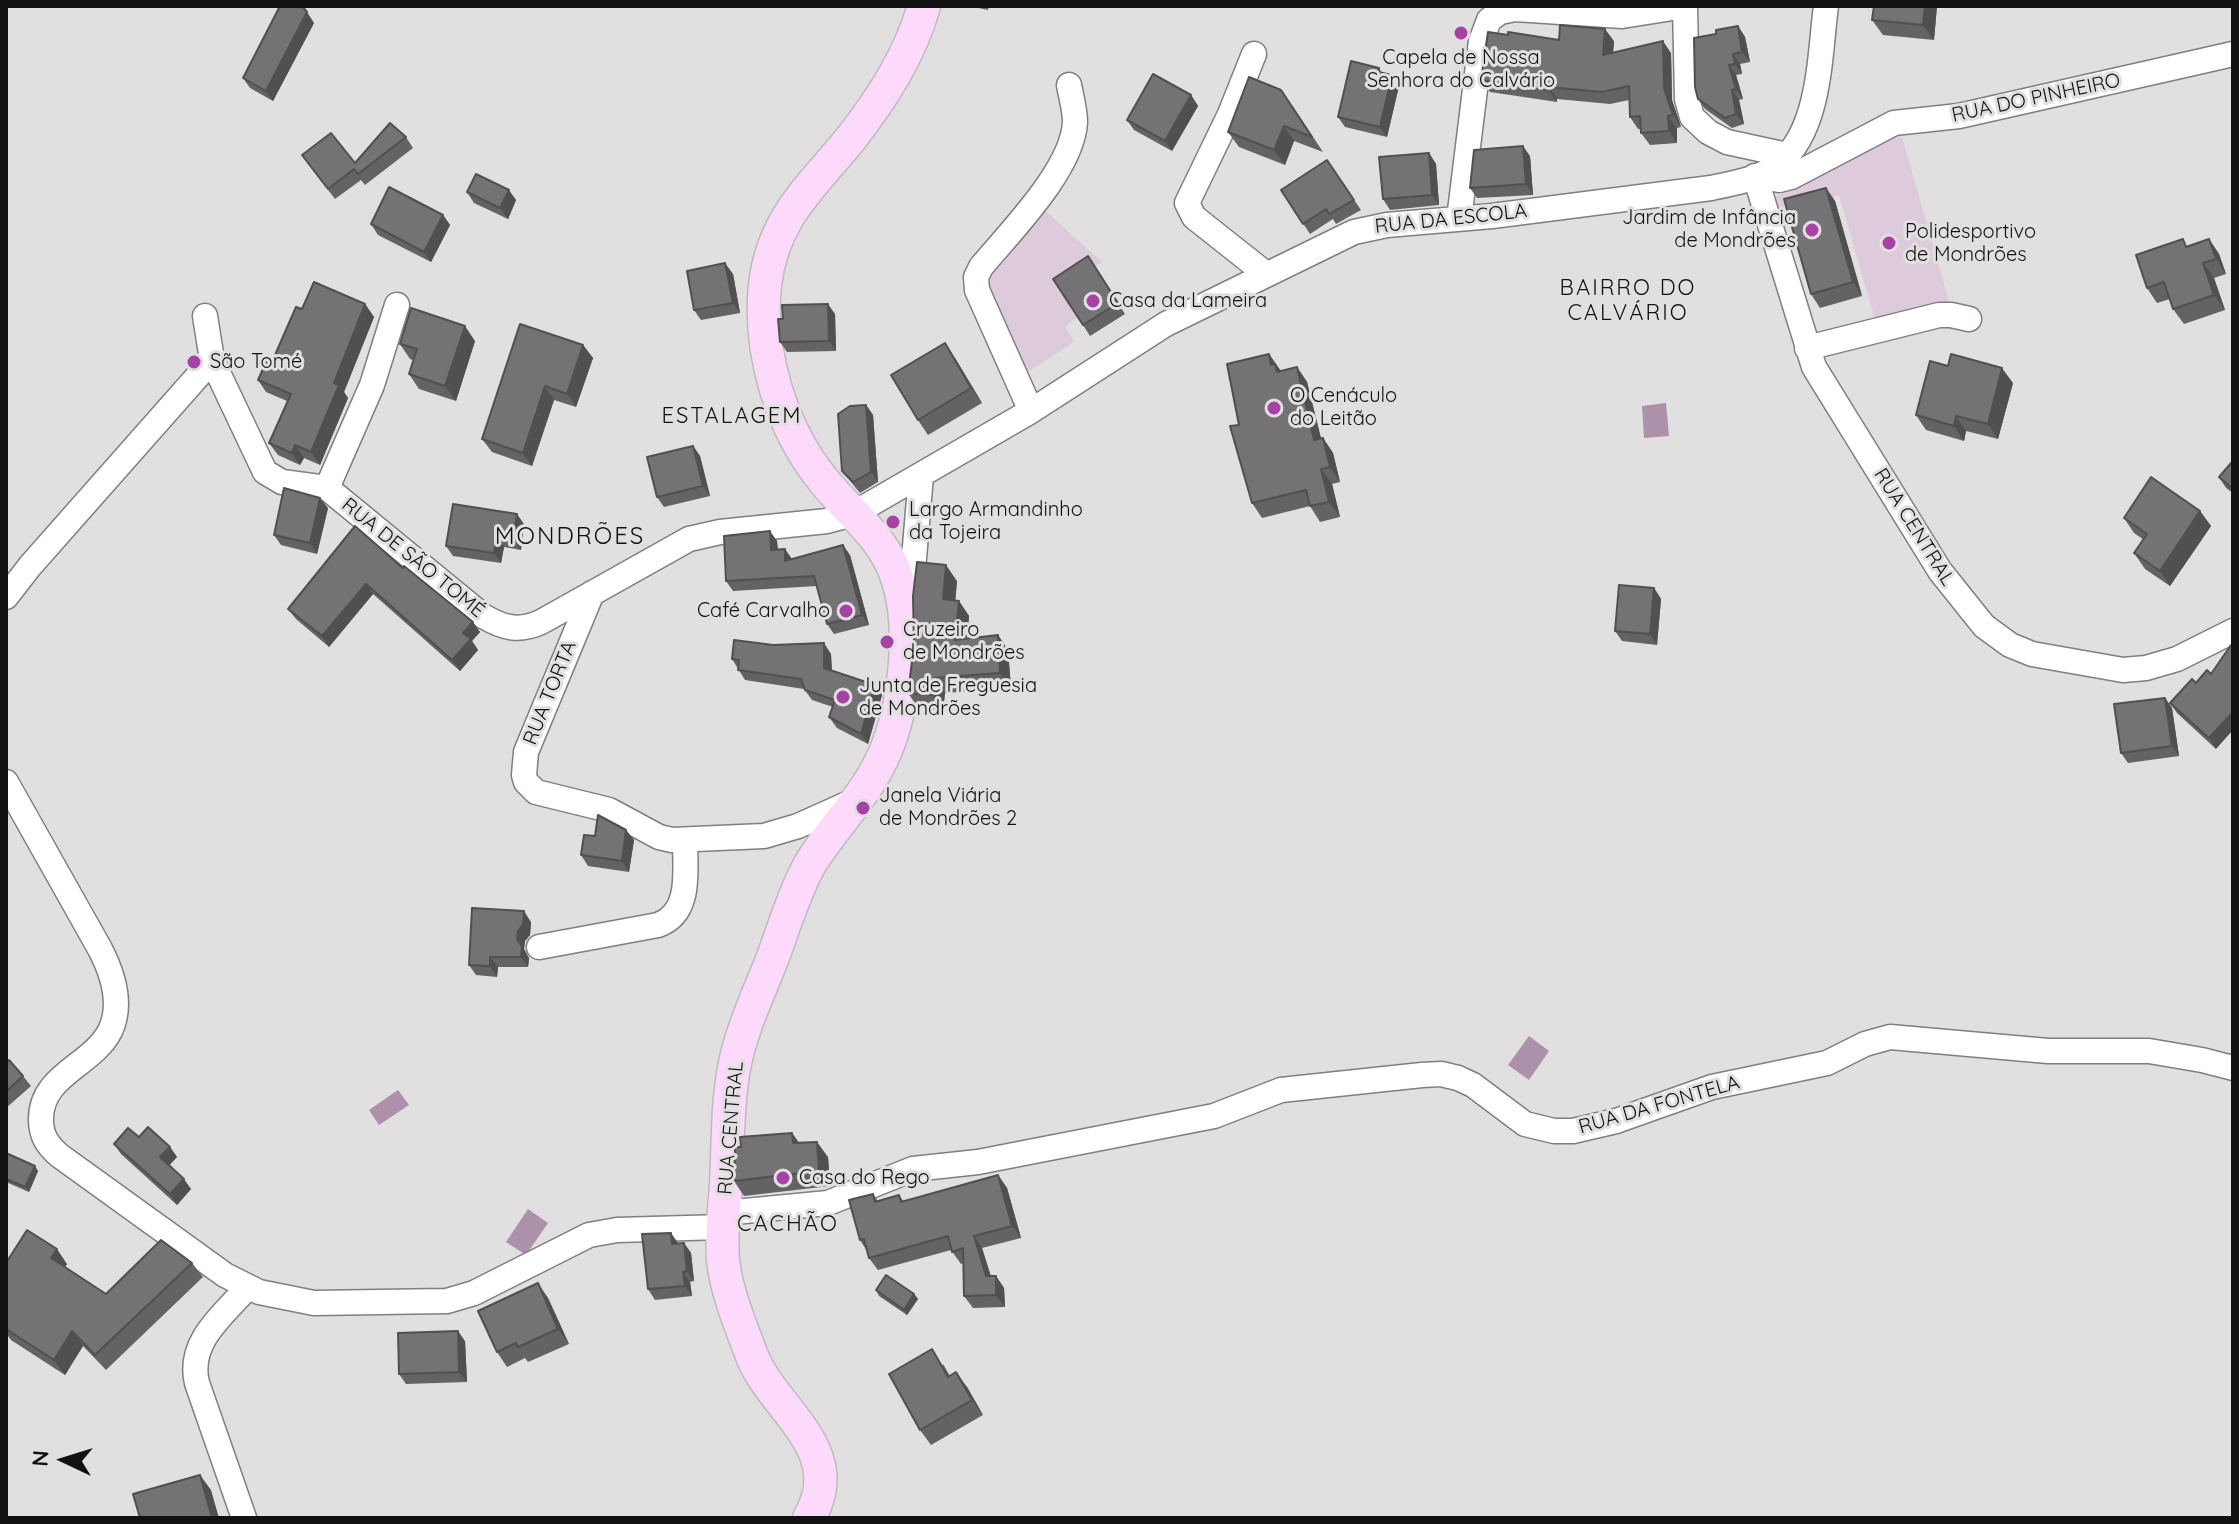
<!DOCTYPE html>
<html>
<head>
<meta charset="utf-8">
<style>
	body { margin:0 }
	#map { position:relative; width:2239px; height:1524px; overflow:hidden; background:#e2dfe1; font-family:Quicksand,sans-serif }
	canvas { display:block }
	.frame { position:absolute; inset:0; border:8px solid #121111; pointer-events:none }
	.north { position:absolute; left:24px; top:1420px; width:80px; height:80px; -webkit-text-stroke:6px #e2dfe1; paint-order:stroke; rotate:274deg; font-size:22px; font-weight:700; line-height:32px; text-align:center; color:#121111 }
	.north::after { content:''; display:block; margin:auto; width:28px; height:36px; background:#121111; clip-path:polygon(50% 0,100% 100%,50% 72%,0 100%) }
</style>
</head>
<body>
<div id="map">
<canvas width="2239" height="1524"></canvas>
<div class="frame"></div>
<div class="north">N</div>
</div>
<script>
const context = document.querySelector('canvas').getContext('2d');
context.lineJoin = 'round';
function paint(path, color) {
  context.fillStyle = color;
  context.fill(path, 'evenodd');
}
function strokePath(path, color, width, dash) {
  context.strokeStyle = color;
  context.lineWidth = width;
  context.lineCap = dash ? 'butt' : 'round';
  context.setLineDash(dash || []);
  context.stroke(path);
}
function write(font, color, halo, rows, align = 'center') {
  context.font = font + ' Quicksand,sans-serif';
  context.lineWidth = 6;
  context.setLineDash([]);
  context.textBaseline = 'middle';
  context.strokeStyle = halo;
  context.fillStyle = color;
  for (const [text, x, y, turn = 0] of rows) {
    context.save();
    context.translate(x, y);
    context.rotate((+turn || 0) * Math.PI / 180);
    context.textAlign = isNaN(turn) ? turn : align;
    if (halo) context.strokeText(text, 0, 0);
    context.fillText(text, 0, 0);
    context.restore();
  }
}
paint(new Path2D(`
	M1888 136 1902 137 1950 305 1876 323 1839 195 1774 212 1770 200 1830 169 1833 177 1831 166Z
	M1041 207 1102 262 1061 289 1078 317 1065 326 1074 342 1025 374 982 282Z`), '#ddcbdc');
paint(new Path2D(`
	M1666 403 1669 436 1644 438 1642 406Z
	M1529 1036 1549 1051 1529 1080 1508 1065Z
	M398 1090 409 1105 379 1125 369 1110Z
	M528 1209 548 1223 526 1255 506 1242Z`), '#ad91ab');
const minor = new Path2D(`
	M1254 54 1230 114 1187 203 1194 217 1266 274
	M1755 176 1814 367 1940 571 1984 626 2010 645 2032 654 2123 670 2146 668 2177 659 2233 631
	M1755 176 1779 180 1791 177 1894 123 1959 116 2233 54
	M1459 219 1481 41 1489 20 1500 12 1515 9 1622 16 1685 6 1687 99 1692 117 1708 132 1727 142 1787 155
	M205 316 212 360 265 472 282 482 327 488 483 616C503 628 519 632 541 622L689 539 720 532 827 521 853 514 1031 411 1166 324 1354 232 1387 225 1492 216 1711 188C1731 184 1753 180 1770 170 1821 139 1819 58 1826 6
	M1807 348 1939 315H1951L1969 319
	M1031 411 977 290 976 277 981 267C1010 232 1073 169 1075 122 1075 110 1071 96 1069 85
	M327 488 372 385 397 305
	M592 593 526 752 524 775 526 782 536 792 609 810 659 837 672 840 764 836 798 826 856 800
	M6 597 30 566 212 360
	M910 605 921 476
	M6 782 100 949C113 974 123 1004 110 1031 92 1066 40 1075 41 1120 41 1136 48 1146 60 1156L225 1275 259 1292 314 1303 447 1301 474 1293 589 1235 617 1230 723 1227
	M539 947 658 925C692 913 685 870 685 841
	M724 1213 828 1203 913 1169 978 1162 1214 1116 1281 1090 1422 1075 1441 1074 1458 1078 1473 1085 1525 1124 1554 1131H1573L1616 1121 1712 1087 1827 1063 1865 1044 1890 1037 2048 1051H2149L2202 1060 2233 1068
	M244 1518 197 1383C187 1342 223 1315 248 1287`);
const major = new Path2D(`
	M809 1518C849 1450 774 1411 752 1356 741 1326 726 1291 723 1260 721 1235 724 1209 726 1185 728 1146 727 1106 734 1068 741 1030 759 993 773 957 784 927 794 893 810 864 829 833 855 807 873 776 889 749 898 719 902 689 908 649 909 603 892 565 877 532 846 509 824 481 781 429 758 352 765 285 773 217 811 188 852 137 883 97 910 55 924 6`);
strokePath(minor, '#807e80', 27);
strokePath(major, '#bdbcbc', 35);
strokePath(minor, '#fff', 24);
strokePath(major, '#fddafb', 32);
paint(new Path2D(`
	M969 6H989L988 10Z
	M1874 6H1937L1934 40 1883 35 1872 20Z
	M314 23 273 101 250 88 243 78Z
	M1738 26 1745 37 1750 62 1740 64 1742 74 1736 75 1743 99 1739 100 1744 124 1732 128 1705 109 1698 99 1716 34Z
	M1559 40 1614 41 1613 52 1671 53 1672 100 1681 127 1677 128V143L1650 145 1641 133V129H1638L1630 117 1629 100 1610 104 1557 99V102L1490 92 1481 80Z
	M1379 68 1382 73 1399 86 1387 137 1345 127 1338 117Z
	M1191 95 1198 106 1172 151 1134 130 1127 120Z
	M1292 105 1323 152 1294 141 1285 165 1239 147 1228 132Z
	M406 137 413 148 365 185 361 180 335 199 309 165 355 163Z
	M1429 153 1436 164 1439 205 1390 210 1383 199Z
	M1530 156 1533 195 1477 198 1470 188Z
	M1327 160 1361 210 1336 224 1333 219 1310 234 1281 190Z
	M1826 188 1835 201 1862 296 1820 308 1811 294Z
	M467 192 516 200 508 219 474 203Z
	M443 215 450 225 431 262 378 235 371 224Z
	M2209 239 2219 254 2226 274 2214 278 2225 310 2184 324 2173 309 2170 299 2157 303 2147 288 2188 246Z
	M1095 267 1125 314 1090 336 1083 325Z
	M733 274 740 313 701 320 694 310Z
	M365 304 374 317 344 392 348 398 320 465 304 458 300 465 278 455 269 443 287 401 266 392 258 380 271 364 302 309Z
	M835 314 836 351 787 352 780 342Z
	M475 341 456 401 419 389 409 374 413 360 410 359 400 344Z
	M583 345 593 358 576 407 554 400 532 466 492 452 482 439Z
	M1269 354 1281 371 1297 367 1307 382 1321 438H1323L1333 453 1340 482 1332 484 1340 517 1320 522 1310 506 1262 518 1252 503Z
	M955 358 982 403 928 435 918 420Z
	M2013 383 1998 439 1966 431 1964 441 1926 430 1916 415Z
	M866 405 873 415 878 482 860 493 842 471Z
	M693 446 700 456 710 496 664 507 657 497Z
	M2233 464V493L2226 488 2219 477Z
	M328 508 317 554 281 545 274 535Z
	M2200 511 2211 526 2170 586 2145 569 2134 553 2144 540 2134 533 2124 518Z
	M524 524 521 550 504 547 501 563 453 556 446 546Z
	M777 541 778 549 791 559 850 555 869 625 834 634 827 624 817 586 733 591 726 581Z
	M403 568 480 632 472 641 478 650 460 671 373 594 329 647 296 619 288 609Z
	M957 581 955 601H959L969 616 967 638 998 635 1008 650 1011 688 945 693 943 710 918 708 908 693Z
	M1654 588 1661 599 1657 645 1622 641 1615 631Z
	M831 654 832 670 875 685 882 695 868 744 837 728 829 717 833 707 812 700 804 689 745 680 732 659Z
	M2211 674 2216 749 2177 713 2170 703 2196 683Z
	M2165 698 2172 708 2179 756 2128 763 2121 753Z
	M626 830 634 840 629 872 588 866 581 855 595 836Z
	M531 922 530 935 525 941 524 949 529 958 528 967H498L497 977 476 975 469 965Z
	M6 1063 23 1076 31 1086 6 1108Z
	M792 1133 799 1143 828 1157 830 1186 744 1196 734 1181Z
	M139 1137 170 1147 177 1157 169 1165 191 1189 177 1205 121 1154 114 1144Z
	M6 1153 38 1171 29 1192 6 1182Z
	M998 1175 1007 1188 1021 1238 982 1248 991 1276H996L1004 1288 1005 1307 973 1308 964 1296V1263L961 1264 951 1250 878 1270 869 1258 867 1251 860 1240 873 1194 878 1201 899 1195 904 1202Z
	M678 1243H684L691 1253 694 1281 690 1282 692 1296 655 1300 648 1289Z
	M6 1263 67 1264 65 1267 106 1294 192 1263 203 1277 106 1370 83 1346 65 1375 11 1340 6 1333Z
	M876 1290 914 1294 918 1299 907 1315 879 1296Z
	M548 1298 569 1344 528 1362 525 1358 507 1367 497 1352Z
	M465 1341 467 1382 406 1384 399 1374Z
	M943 1364 950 1376 967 1387 983 1415 931 1445 920 1430Z`), '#646264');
paint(new Path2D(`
	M1925 6H1937L1934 40 1923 25Z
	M307 12 314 23 273 101 266 91Z
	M1738 26 1745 37 1750 62 1742 52Z
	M1605 29 1614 41 1612 67 1603 55Z
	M1663 41 1671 53 1672 100 1681 127 1673 115 1664 88Z
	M1733 54 1740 64 1742 74 1735 64Z
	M1729 65 1736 75 1743 99 1736 89Z
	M1392 75 1399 86 1387 137 1380 127Z
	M1549 87 1557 99V102L1549 90Z
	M1732 90 1739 100 1744 124 1736 114Z
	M1191 95 1198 106 1172 151 1165 141Z
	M1668 116 1677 128V143L1669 131Z
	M1284 126 1294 141 1285 165 1274 150Z
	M1523 146 1530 156 1533 195 1526 184Z
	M1429 153 1436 164 1439 205 1432 195Z
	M1826 188 1835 201 1862 296 1853 282Z
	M509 190 516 200 508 219 500 208Z
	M443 215 450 225 431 262 424 252Z
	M2209 239 2219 254 2226 274 2216 259Z
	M725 263 733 274 740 313 733 303Z
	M2203 263 2214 278 2225 310 2214 295Z
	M365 304 374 317 344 392 348 398 320 465 311 452 334 383Z
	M828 304 835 314 836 351 829 341Z
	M465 326 475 341 456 401 445 386Z
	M945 343 955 358 982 403 971 388Z
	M583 345 593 358 576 407 567 394Z
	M1269 354 1286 379 1288 387 1271 365Z
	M1297 367 1307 382 1325 455 1314 440Z
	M2002 368 2013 383 1998 439 1988 424Z
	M545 386 554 400 532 466 523 453Z
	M866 405 873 415 878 482 871 472Z
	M1956 416 1966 431 1964 441 1954 426Z
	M1323 438 1333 453 1340 482 1330 467Z
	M295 445 304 458 300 465 292 453Z
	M693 446 700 456 710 496 703 486Z
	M1321 469 1332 484 1340 517 1329 502Z
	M320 498 328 508 317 554 310 543Z
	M2200 511 2211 526 2170 586 2160 571Z
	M517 514 524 524 521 550 513 540Z
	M770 531 777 541 778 560 771 550Z
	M497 537 504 547 501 563 494 553Z
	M843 545 850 555 869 625 862 615Z
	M785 549 792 559 785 561Z
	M946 565 957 581 954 615 943 599Z
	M366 584 373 594 329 647 322 636Z
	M1654 588 1661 599 1657 645 1650 634Z
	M959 601 969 616 965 655 955 640Z
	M473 622 480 632 472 641 478 650 460 671 452 660 463 633Z
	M998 635 1008 650 1011 688 1000 673Z
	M824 643 831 654 832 678 824 668Z
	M934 678 945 693 943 710 932 695Z
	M875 685 882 695 868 744 861 734Z
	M2165 698 2172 708 2179 756 2172 746Z
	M2233 712V730L2216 749 2209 738Z
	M626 830 634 840 629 872 622 861Z
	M524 911 531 922 530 935 525 941 524 949 529 958 528 967 521 957 517 939Z
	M490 957 498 967 497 977 490 966Z
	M792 1133 803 1148 793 1143Z
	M817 1142 828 1157 830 1186 819 1171Z
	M170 1147 177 1157 167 1168 160 1157Z
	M35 1166 38 1171 29 1192 25 1187Z
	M998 1175 1007 1188 1021 1238 1012 1226Z
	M184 1179 191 1189 177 1205 170 1194Z
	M671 1233 678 1243 672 1244Z
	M974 1236 982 1248 994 1288 986 1276Z
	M684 1243 691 1253 694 1281 687 1271Z
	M57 1249 67 1264 61 1273 51 1258Z
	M683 1272 690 1282 692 1296 685 1286Z
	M996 1276 1004 1288 1005 1307 996 1295Z
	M538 1283 548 1298 569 1344 558 1329Z
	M914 1294 918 1299 907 1315 904 1310Z
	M72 1331 83 1346 65 1375 54 1360Z
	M458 1331 465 1341 467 1382 459 1372Z
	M956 1372 967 1387 983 1415 972 1400Z
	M200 1475 211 1490 219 1518H212Z`), '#515051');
const building = new Path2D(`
	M280 6H302L307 12 266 91 243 78Z
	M1874 6H1925L1923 25 1872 20Z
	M1560 25 1605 29 1603 55 1663 41 1664 88 1673 115 1668 116 1669 131 1641 133 1640 116 1630 117 1629 86 1602 92 1549 87V90L1481 80 1488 32 1508 35V32L1559 40Z
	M1738 26 1742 52 1733 54 1735 64 1729 65 1736 89 1732 90 1736 114 1725 118 1698 99 1695 87 1694 38 1716 34V30Z
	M1351 61 1379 68 1378 72 1392 75 1380 127 1338 117Z
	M1153 74 1191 95 1165 141 1127 120Z
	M1249 77 1281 90 1312 137 1284 126 1274 150 1228 132Z
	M390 123 406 137 358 174 354 169 328 189 302 155 331 133 355 163Z
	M1523 146 1526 184 1470 188 1474 150Z
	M1429 153 1432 195 1383 199 1379 157Z
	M1327 160 1354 200 1329 214 1326 209 1303 224 1281 190Z
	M476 174 509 190 500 208 467 192Z
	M389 187 443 215 424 252 371 224Z
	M1826 188 1853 282 1811 294 1784 199Z
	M2183 239 2186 247 2209 239 2216 259 2203 263 2214 295 2173 309 2164 282 2147 288 2136 255Z
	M1088 256 1118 303 1083 325 1053 279Z
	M725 263 733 303 694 310 687 271Z
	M314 282 365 304 334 383 339 385 311 452 295 445 292 453 269 443 291 394 258 380 266 362 271 364 296 307 302 309Z
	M828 304 829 341 780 342 778 319H783L782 305Z
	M411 308 465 326 445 386 409 374 417 349 400 344Z
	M520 324 583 345 567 394 545 386 523 453 482 439Z
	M945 343 971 388 918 420 891 375Z
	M1269 354 1271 365 1275 364 1277 372 1297 367 1314 440 1323 438 1330 467 1321 469 1329 502 1310 506 1306 490 1252 503 1230 426 1239 425 1227 364Z
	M1951 354 2002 368 1988 424 1956 416 1954 426 1916 415 1930 361 1948 366Z
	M866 405 871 472 853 482 842 471 838 414 850 406Z
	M693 446 703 486 657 497 647 457Z
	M2232 462 2233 464V489L2219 477Z
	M2151 477 2200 511 2160 571 2134 553 2147 534 2124 518Z
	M284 488 320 498 310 543 274 535Z
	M453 504 517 514 513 540 497 537 494 553 446 546Z
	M355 526 403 568 404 566 473 622 463 633 471 639 452 660 366 584 322 636 288 609Z
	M770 531 771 550 785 549V561L843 545 862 615 827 624 814 576 726 581 724 536Z
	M917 562 946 565 943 599 959 601 955 640 998 635 1000 673 934 678 932 695 908 693 914 645 913 596Z
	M1619 585 1654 588 1650 634 1615 631Z
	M734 640 773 645 824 643V668L875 685 861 734 829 717 835 700 805 690 801 679 738 670 739 660 732 659Z
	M2231 645 2233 647V712L2209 738 2170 703 2192 679 2196 683 2207 670 2211 674Z
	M2165 698 2172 746 2121 753 2114 704Z
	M598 815 626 830 622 861 581 855 584 835 595 836Z
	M472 908 524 911 523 925 518 931 517 939 522 947 521 957H490V966L469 965Z
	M9 1060 23 1076 6 1092V1063Z
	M148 1127 170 1147 160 1157 184 1179 170 1194 114 1144 128 1128 139 1137Z
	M792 1133 793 1143 817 1142 819 1171 734 1181 735 1147H741L740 1137Z
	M6 1153 35 1166 25 1187 6 1179Z
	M998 1175 1012 1226 974 1236 986 1276H996V1295L964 1296 963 1248 952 1252 948 1236 869 1258 864 1239 860 1240 849 1200 873 1194 875 1202 899 1195 901 1202Z
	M27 1230 57 1249 51 1258 106 1294 161 1240 192 1263 95 1355 72 1331 54 1360 6 1329V1263Z
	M671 1233 672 1244 684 1243 687 1271 683 1272 685 1286 648 1289 642 1234Z
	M886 1275 914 1294 904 1310 876 1290Z
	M538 1283 558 1329 518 1347 516 1343 497 1352 478 1311Z
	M458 1331 459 1372 399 1374 398 1333Z
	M932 1349 948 1377 956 1372 972 1400 920 1430 889 1374Z
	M200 1475 212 1518H140L133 1494Z`);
paint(building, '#747274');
strokePath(building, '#515051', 2);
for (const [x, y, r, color] of [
	[1461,33,8,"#a741a6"],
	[1812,230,8,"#a741a6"],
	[1889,243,8,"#a741a6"],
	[1093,301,8,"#a741a6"],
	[194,362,8,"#a741a6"],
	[1274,408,8,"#a741a6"],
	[893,522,8,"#a741a6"],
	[846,611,8,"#a741a6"],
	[887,642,8,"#a741a6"],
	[843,697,8,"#a741a6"],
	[863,808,8,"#a741a6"],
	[783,1178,8,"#a741a6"]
]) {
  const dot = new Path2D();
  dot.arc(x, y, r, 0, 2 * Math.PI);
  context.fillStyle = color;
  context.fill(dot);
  strokePath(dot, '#e2dfe1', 3);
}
write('20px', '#121111', '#e2dfe1', [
	["Capela de Nossa",1461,58,"center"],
	["Senhora do Calvário",1461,81,"center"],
	["Jardim de Infância",1796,218,"right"],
	["de Mondrões",1796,241,"right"],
	["Polidesportivo",1905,232],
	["de Mondrões",1905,255],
	["Casa da Lameira",1109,301],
	["São Tomé",210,362],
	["O Cenáculo",1290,396],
	["do Leitão",1290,419],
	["Largo Armandinho",909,510],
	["da Tojeira",909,533],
	["Café Carvalho",830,611,"right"],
	["Cruzeiro",903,630],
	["de Mondrões",903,653],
	["Junta de Freguesia",859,686],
	["de Mondrões",859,709],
	["Janela Viária",879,796],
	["de Mondrões 2",879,819],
	["Casa do Rego",799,1178]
], 'left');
write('20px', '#121111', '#e2dfe1', [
	["RUA DO PINHEIRO",2036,98,-12],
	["RUA DA ESCOLA",1451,219,-6],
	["RUA CENTRAL",1914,527,58],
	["RUA DE SÃO TOMÉ",413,558,39],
	["RUA TORTA",550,693,-68],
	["RUA DA FONTELA",1659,1105,-16],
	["RUA CENTRAL",731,1128,-85]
]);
context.letterSpacing = '2px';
write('22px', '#121111', '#e2dfe1', [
	["BAIRRO DO",1628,288],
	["CALVÁRIO",1628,313],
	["ESTALAGEM",732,416],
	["CACHÃO",788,1224]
]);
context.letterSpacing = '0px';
context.letterSpacing = '2px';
write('24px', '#121111', '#e2dfe1', [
	["MONDRÕES",570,537]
]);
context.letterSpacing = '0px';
</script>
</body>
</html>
